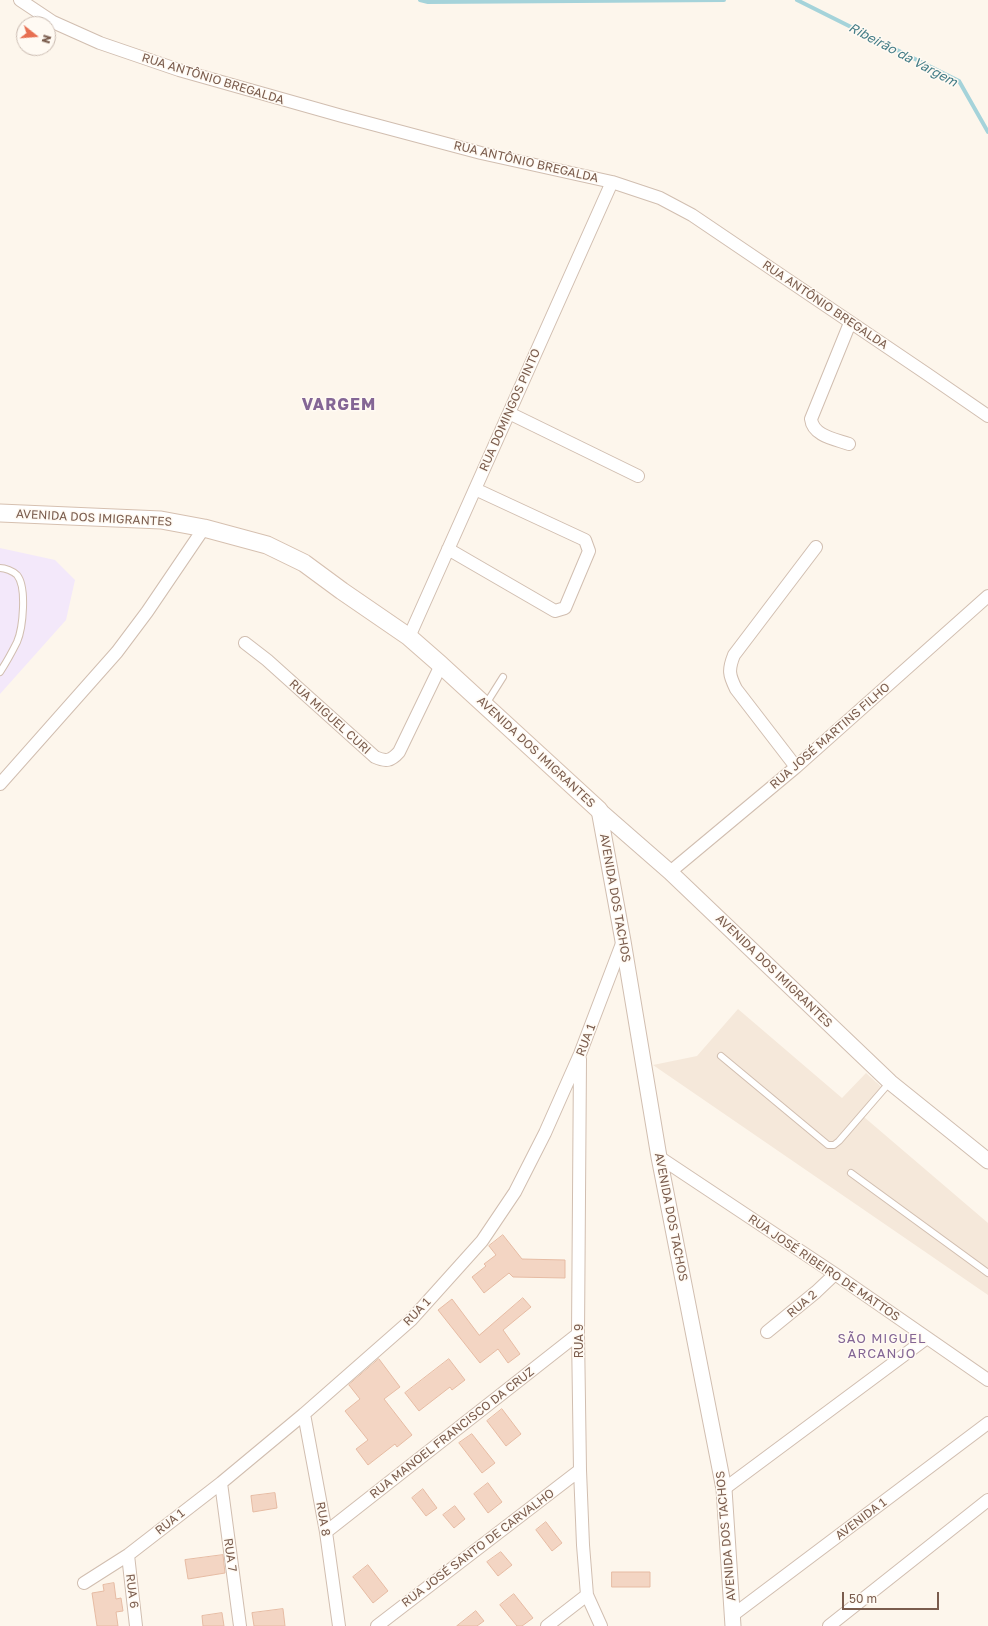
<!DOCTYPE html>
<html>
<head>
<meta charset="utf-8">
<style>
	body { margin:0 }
	#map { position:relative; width:988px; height:1626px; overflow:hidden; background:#fdf6ec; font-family:"Golos Text",sans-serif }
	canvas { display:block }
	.north { position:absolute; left:16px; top:16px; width:40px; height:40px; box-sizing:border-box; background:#fffaf3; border:1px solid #cabbb1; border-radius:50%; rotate:107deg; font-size:11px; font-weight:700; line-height:16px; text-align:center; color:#7a5c4d }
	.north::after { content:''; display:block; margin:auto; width:14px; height:18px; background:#e76f51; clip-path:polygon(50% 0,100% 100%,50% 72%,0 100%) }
	.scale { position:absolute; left:842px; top:1592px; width:97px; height:18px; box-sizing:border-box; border:2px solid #7a5c4d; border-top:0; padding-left:5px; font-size:12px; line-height:14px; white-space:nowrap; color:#7a5c4d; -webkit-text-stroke:3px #fffaf3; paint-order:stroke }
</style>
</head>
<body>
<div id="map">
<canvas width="988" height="1626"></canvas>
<div class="north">N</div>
<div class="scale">50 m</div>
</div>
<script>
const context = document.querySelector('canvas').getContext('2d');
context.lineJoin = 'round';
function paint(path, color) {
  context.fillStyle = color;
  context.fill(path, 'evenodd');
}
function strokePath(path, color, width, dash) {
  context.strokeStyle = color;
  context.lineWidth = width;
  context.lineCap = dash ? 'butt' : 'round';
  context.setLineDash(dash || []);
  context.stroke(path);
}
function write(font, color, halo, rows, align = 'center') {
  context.font = font + ' "Golos Text",sans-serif';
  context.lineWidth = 3;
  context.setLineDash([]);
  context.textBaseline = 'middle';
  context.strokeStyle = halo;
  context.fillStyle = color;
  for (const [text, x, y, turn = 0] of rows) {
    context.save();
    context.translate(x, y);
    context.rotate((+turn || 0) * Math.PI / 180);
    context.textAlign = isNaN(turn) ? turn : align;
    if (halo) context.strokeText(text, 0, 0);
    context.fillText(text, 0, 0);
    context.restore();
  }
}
paint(new Path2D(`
	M738 1009 842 1098 866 1073 886 1091 864 1117 988 1223V1295L653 1065 697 1056Z`), '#f5e8da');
paint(new Path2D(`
	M0 548 55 560 75 580 66 620 0 694Z`), '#f3e8fa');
strokePath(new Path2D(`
	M420 0 428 2 724 0
	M797 0 959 81 988 132`), '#a5d3da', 4);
const building = new Path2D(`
	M503 1235 522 1259 565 1260V1278L513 1277 509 1273 484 1293 472 1277 486 1266 484 1264 496 1255 489 1246Z
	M523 1298 531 1307 503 1330 520 1354 508 1363 498 1349 480 1363 438 1310 452 1299 479 1335Z
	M379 1359 400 1387 384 1399 412 1435 397 1447 395 1444 368 1465 356 1449 368 1440 345 1411 360 1399 349 1385Z
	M449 1359 465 1380 452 1390 450 1387 419 1411 405 1393Z
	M502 1409 521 1434 506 1446 487 1421Z
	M472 1434 495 1463 482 1473 459 1443Z
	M488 1483 502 1502 488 1513 474 1494Z
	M423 1489 437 1508 426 1516 412 1498Z
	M275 1493 277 1508 253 1512 251 1496Z
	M455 1506 465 1519 454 1528 443 1515Z
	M546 1522 562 1543 552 1551 536 1530Z
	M501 1552 512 1565 498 1576 487 1562Z
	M223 1555 225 1573 188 1579 185 1560Z
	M368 1565 388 1591 373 1603 353 1577Z
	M612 1572H650V1587H612Z
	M114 1583 116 1599 121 1598 123 1611 116 1612 118 1626H97L92 1593 104 1591 103 1585Z
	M514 1594 533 1618 522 1626H517L500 1605Z
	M283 1609 285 1626H254L252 1613Z
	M476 1611 484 1621 477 1626H457Z
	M222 1613 224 1626H203L202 1616Z`);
paint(building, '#f3d5c3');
strokePath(building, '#e6bba3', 1);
const service = new Path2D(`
	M0 568C5 568 13 571 17 575 27 587 23 628 17 642 12 652 6 663 0 672
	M486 704 503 677
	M721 1056 828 1145H834L839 1141 890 1082
	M851 1173 988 1273`);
const minor = new Path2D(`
	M20 0 53 22 100 43 179 70 342 116 481 153 612 182 660 198 692 215 927 374 988 416
	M509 413 638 476
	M849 444C835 439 813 436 811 419L850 323
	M448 549 555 611 565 608 589 551 585 540 475 489
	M409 637 612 182
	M245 643 267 660 375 757C386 762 391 761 399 752L441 665
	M796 767 736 689C729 675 728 670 734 655L816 547
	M0 784 117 652 147 612 204 528
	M670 872 796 767 988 596
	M580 1059 578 1334 580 1470 583 1545 587 1595 601 1626
	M659 1157 835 1274 988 1380
	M767 1332 816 1292 835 1274
	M304 1414 326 1532 339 1626
	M221 1483 240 1626
	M724 1489 927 1338
	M326 1532 578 1334
	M128 1555 136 1626
	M84 1583 128 1555 221 1483 304 1414 411 1320 482 1241 515 1192 545 1133 580 1054 623 941
	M733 1615 988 1423
	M377 1626 580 1470
	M547 1626 587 1595
	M829 1626 988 1500`);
const tertiary = new Path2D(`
	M599 810 623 941 659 1157 724 1489 733 1626
	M599 810 670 872 890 1082 988 1161`);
const secondary = new Path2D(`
	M0 513 161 520 204 528 267 545 304 563 342 591 409 637 441 665 599 810`);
strokePath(service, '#d1beb0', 8);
strokePath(minor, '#d1beb0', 14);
strokePath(tertiary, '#d1beb0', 17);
strokePath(secondary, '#d6c0b0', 19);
strokePath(service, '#fff', 6);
strokePath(minor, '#fff', 12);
strokePath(tertiary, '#fff', 15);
strokePath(secondary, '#fff', 17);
write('12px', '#7a5c4d', '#fffaf3', [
	["RUA ANTÔNIO BREGALDA",213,79,17],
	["RUA ANTÔNIO BREGALDA",526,162,13],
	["RUA ANTÔNIO BREGALDA",825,305,34],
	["RUA DOMINGOS PINTO",510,410,-66],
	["AVENIDA DOS IMIGRANTES",94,518,3],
	["RUA MIGUEL CURI",330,717,42],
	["RUA JOSÉ MARTINS FILHO",830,736,-41],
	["AVENIDA DOS IMIGRANTES",536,752,43],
	["AVENIDA DOS TACHOS",615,898,80],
	["AVENIDA DOS IMIGRANTES",774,971,44],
	["RUA 1",586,1040,-69],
	["AVENIDA DOS TACHOS",671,1217,79],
	["RUA JOSÉ RIBEIRO DE MATTOS",824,1268,34],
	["RUA 2",802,1304,-40],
	["RUA 1",417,1312,-46],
	["RUA 9",579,1341,-90],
	["RUA MANOEL FRANCISCO DA CRUZ",452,1433,-38],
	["RUA 8",323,1519,80],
	["AVENIDA 1",861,1519,-37],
	["RUA 1",170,1522,-38],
	["AVENIDA DOS TACHOS",726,1536,-95],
	["RUA JOSÉ SANTO DE CARVALHO",478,1548,-37],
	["RUA 7",230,1555,82],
	["RUA 6",132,1591,83]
]);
write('italic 13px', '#437c86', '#fffaf3', [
	["Ribeirão da Vargem",903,55,28]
]);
context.letterSpacing = '1px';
write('13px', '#846695', '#fffaf3', [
	["SÃO MIGUEL",882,1339],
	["ARCANJO",882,1354]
]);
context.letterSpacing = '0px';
context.letterSpacing = '1px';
write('bold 16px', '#846695', '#fffaf3', [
	["VARGEM",339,405]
]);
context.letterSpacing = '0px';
</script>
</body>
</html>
